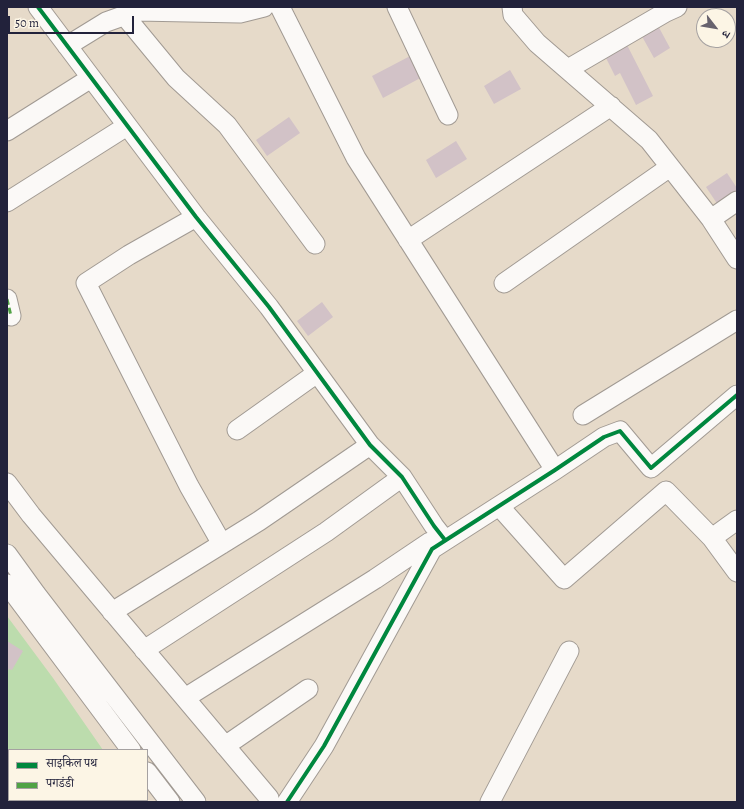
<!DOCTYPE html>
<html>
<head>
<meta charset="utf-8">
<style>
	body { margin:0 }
	#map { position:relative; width:744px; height:809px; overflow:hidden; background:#e6dac9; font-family:Alegreya,"Noto Serif Devanagari",serif }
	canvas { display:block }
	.frame { position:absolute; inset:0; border:8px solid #22223b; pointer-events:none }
	.legend { position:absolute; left:8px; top:749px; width:140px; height:52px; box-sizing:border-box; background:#fcf5e5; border:1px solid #a5a1a1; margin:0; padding:5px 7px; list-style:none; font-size:12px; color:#22223b }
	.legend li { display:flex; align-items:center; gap:8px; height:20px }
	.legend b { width:20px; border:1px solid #a5a1a1 }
	.north { position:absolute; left:696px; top:8px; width:40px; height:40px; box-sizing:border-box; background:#fcf5e5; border:1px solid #a5a1a1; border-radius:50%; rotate:121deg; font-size:11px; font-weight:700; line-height:16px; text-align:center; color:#22223b }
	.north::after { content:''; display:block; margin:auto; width:14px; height:18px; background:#67626d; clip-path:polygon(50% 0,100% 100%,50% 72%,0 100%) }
	.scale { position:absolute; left:8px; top:16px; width:126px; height:18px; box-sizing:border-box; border:2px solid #22223b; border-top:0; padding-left:5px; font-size:12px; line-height:14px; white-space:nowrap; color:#22223b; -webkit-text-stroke:3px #fcf5e5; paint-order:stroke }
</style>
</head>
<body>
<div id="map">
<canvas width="744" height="809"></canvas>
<div class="frame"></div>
<ul class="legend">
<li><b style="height:5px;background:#00873e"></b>साइकिल पथ</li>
<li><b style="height:5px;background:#50a245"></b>पगडंडी</li>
</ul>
<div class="north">उ</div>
<div class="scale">50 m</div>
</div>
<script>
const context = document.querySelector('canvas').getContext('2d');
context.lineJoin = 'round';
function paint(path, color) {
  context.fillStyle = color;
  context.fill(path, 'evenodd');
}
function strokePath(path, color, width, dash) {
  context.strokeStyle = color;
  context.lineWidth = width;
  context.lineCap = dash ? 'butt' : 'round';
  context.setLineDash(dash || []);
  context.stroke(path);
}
paint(new Path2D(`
	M7 616 53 678 103 750H9V800H138L140 802H7Z`), '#bcdcad');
paint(new Path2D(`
	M656 22 670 48 654 58 639 31Z
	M625 41 653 96 636 105 620 73 615 76 603 52Z
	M414 54 426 75 383 98 372 76Z
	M510 70 521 89 494 104 484 86Z
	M289 117 300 133 267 156 256 140Z
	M456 141 467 159 436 178 426 160Z
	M727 173 737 188V196L720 208 706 187Z
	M322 302 333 317 308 336 297 321Z
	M7 641 23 651 12 670 9 669 7 672Z
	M7 773 9 775V797L7 796Z
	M13 800H44L43 802H17Z`), '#d2c2c7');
const minor = new Path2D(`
	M38 7 196 217 269 307 370 445 402 477 434 526 445 540
	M280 7 356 158 555 470
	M397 7 448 115
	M512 7 513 15 537 43 649 140 711 219 737 259
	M124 15 176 78 227 125 315 244
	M67 46 106 22 137 11 240 13 264 7
	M568 69 666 12 677 7
	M7 131 91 78
	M7 202 127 126
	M196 217 129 255 86 283 189 486 222 544
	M711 219 737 201
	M408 240 611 106
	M504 283 670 167
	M7 299 11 316
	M583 415 737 320
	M237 430 317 373
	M7 483 31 515 269 798V802
	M499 506 564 579 666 491 712 538 737 572
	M712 538 737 520
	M7 554 36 594 196 802
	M7 584 131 750
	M112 612 259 521 370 445
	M144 650 326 532 402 477
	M185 698 375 579 430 542 437 544
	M225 746 308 689
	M147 772 170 802
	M287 802 324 746 432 549 555 470 604 437 620 431 651 468 737 395
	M490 802 569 651`);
strokePath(minor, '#a19a93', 21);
strokePath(minor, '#fbf9f7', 19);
strokePath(new Path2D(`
	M7 299 11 316`), '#50a245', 3, [6, 3]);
strokePath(new Path2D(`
	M38 7 196 217 269 307 370 445 402 477 434 526 445 540
	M287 802 324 746 432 549 555 470 604 437 620 431 651 468 737 395`), '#00873e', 4);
</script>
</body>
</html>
